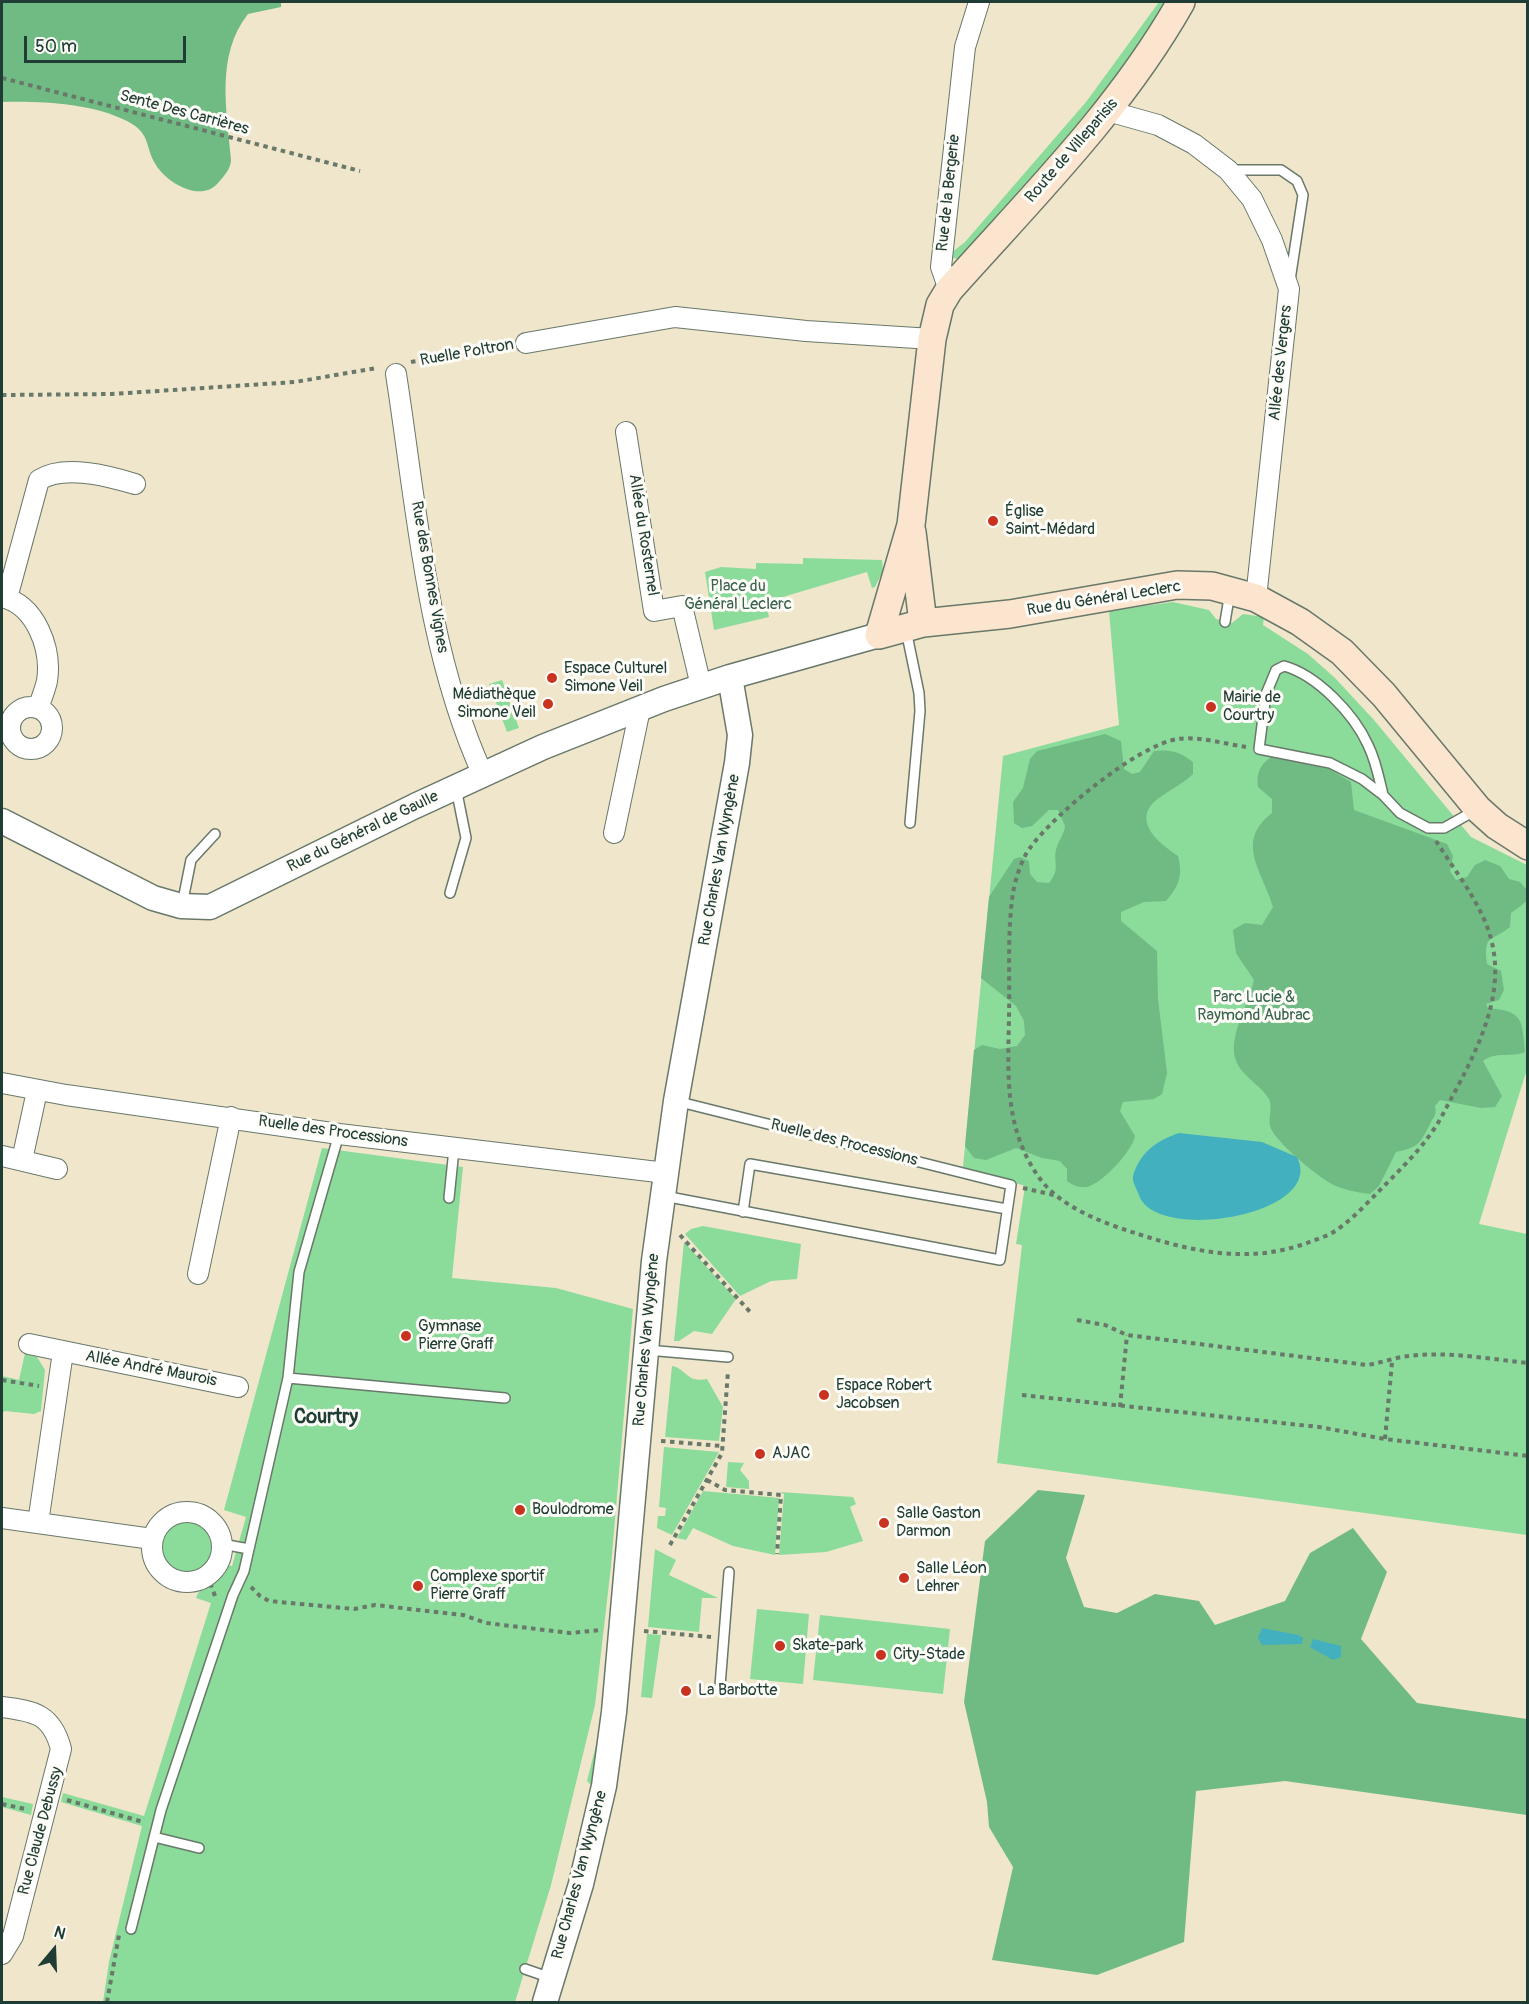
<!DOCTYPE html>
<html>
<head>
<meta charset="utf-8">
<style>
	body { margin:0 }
	#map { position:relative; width:1529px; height:2004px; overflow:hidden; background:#f0e6cc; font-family:Pangolin,sans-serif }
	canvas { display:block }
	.frame { position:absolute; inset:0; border:3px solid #1f3d34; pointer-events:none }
	.north { position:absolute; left:24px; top:1920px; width:60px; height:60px; -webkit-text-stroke:4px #fdfcf7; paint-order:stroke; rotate:19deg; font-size:16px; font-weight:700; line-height:24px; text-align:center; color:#1f3d34 }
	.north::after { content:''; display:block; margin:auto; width:21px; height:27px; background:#1f3d34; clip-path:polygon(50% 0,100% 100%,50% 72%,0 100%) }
	.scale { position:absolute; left:24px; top:36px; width:162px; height:27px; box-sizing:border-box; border:3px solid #1f3d34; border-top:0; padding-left:8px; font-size:18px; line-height:21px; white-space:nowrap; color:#1f3d34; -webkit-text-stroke:4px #fdfcf7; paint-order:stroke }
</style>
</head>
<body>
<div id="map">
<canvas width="1529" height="2004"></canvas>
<div class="frame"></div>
<div class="north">N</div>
<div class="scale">50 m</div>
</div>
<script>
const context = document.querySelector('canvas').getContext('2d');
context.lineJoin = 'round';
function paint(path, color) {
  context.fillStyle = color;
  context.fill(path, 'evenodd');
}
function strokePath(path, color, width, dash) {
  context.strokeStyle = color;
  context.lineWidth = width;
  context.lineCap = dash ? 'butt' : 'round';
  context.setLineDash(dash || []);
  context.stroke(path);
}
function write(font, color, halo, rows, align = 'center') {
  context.font = font + ' Pangolin,sans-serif';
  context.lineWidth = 6;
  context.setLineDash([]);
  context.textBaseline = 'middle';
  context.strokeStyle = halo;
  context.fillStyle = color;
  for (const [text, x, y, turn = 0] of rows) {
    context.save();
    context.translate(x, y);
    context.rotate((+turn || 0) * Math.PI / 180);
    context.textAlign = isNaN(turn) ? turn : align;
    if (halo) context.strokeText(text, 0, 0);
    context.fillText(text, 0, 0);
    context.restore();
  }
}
paint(new Path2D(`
	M1159 2H1171L1120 80 963 260 953 258 951 253 965 242 1086 102Z
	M803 558 882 560 883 571 875 587 872 588 867 572 766 602 769 617 714 630 705 572 721 567 756 569V563L803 564Z
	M1173 602 1209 610 1216 619 1232 623 1243 614 1264 617 1263 625 1308 654 1335 678 1374 720 1471 837 1527 865V1069L1479 1224 1527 1234V1535L997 1463 1022 1245 1016 1244 1025 1186 963 1167 1003 756 1119 725 1109 611Z
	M502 680 519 728 507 732 489 684Z
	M322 1148 463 1167 452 1278 556 1288 633 1309 611 1566 595 1705 551 1885 515 2002H103L109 1962 142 1826 61 1802 63 1793 144 1816 211 1603 196 1598C201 1584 217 1578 225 1565L232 1566 246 1517 224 1510Z
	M703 1226 801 1244 797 1279 771 1281 740 1296 685 1234 691 1229Z
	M684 1242 736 1299 712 1334 694 1331 679 1341H674Z
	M25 1353 37 1357 45 1370 41 1411 34 1414 5 1411 2 1413V1376L19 1380Z
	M672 1366C687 1369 686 1383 707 1379L723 1407 719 1441 665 1437Z
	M664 1447 719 1452 672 1535 657 1528 658 1516H665L666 1508 659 1507Z
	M728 1462 744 1463 740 1470 749 1481V1489L726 1487Z
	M703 1491 779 1498 775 1555 733 1546 693 1528 686 1540 677 1538Z
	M780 1492 853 1497 856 1504 850 1507 863 1541 826 1552 779 1555 784 1494Z
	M161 1547a26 26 0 1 1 52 0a26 26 0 1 1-52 0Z
	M655 1549 676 1560 669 1575 718 1598H702L699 1632 648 1627Z
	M757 1609 809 1614 803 1684 750 1679Z
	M820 1615 950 1629 943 1694 813 1680Z
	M647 1634 661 1635 652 1698 641 1697Z
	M602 1721 594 1788 587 1781Z
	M2 1797 33 1804 31 1815 2 1807Z`), '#8bdb9b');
paint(new Path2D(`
	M2 2H281V7L248 14C215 56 227 111 231 160 231 169 223 177 218 183 201 203 167 183 156 165 144 146 152 134 127 121 91 103 41 101 2 102Z
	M1105 734 1121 741 1124 769 1132 774 1140 772 1154 751C1171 749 1180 752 1193 762V774C1181 786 1164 792 1152 804 1134 825 1163 846 1178 856 1183 876 1179 886 1166 901L1144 902 1121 912V921L1157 951 1158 999 1167 1073 1162 1094 1154 1099 1123 1102 1120 1111 1135 1136C1132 1151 1105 1180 1090 1186 1081 1189 1074 1186 1067 1181V1169L1060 1161 1042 1158 1016 1148 986 1160 974 1158 965 1146 974 1050 982 1045 1000 1049 1017 1046 1025 1035 1024 1021 1016 1006 981 978 989 897 1014 859 1020 857 1029 861 1030 874 1037 882 1049 883C1061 869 1053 863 1056 850 1058 841 1064 835 1065 826L1058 810H1049L1032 826 1022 828 1014 823 1013 802 1023 788 1030 759 1037 751Z
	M1271 757 1329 769 1351 782 1354 810 1447 844 1453 856 1450 871 1456 880 1467 877 1475 865 1485 860 1500 866 1509 879 1520 882 1526 889 1527 901 1511 913 1510 927C1491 942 1483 934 1487 964L1501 971 1504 990 1499 1000 1486 1004 1488 1008C1523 1011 1522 1019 1525 1052 1510 1058 1496 1051 1483 1061L1502 1096 1495 1107 1481 1108 1440 1100 1435 1106C1437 1115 1434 1116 1430 1124 1420 1144 1419 1147 1396 1152L1379 1186 1370 1194C1356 1192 1343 1190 1330 1183 1316 1175 1274 1141 1270 1126 1268 1117 1273 1107 1269 1099 1259 1082 1235 1074 1234 1051 1233 1028 1249 1003 1254 980L1236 953 1233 930 1245 923 1262 925 1273 907C1263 872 1234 842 1272 813V799L1258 787C1256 773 1260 765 1271 757Z
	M1038 1490 1085 1495 1066 1558 1084 1607 1117 1613 1155 1594 1199 1601 1215 1625 1285 1601 1310 1553 1353 1528 1387 1572 1361 1639 1417 1703 1527 1719V1815L1285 1781 1196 1791 1184 1942 1097 1975 992 1960 1013 1867 989 1827 987 1802 964 1702 985 1541Z`), '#70bb83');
paint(new Path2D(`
	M1179 1133 1262 1142 1297 1157C1327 1215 1155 1244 1139 1195 1135 1185 1130 1180 1135 1170 1144 1149 1159 1140 1179 1133Z
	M1262 1628 1298 1635 1303 1638 1302 1644 1262 1645 1258 1638Z
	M1313 1639 1341 1646V1657L1333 1660 1310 1647Z`), '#43b0c0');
const service = new Path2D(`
	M1230 170H1281L1297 181 1303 195 1290 280
	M1225 622 1230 592
	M906 630 919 693 920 711 910 823
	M1383 795C1379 778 1376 761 1368 745 1354 714 1317 675 1284 666L1276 670 1266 694 1259 749 1330 763 1362 779 1383 795 1400 813 1428 828H1444L1476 810
	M450 893 466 838 456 788
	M182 905 191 860 215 834
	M664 1196 1000 1260 1011 1185 676 1101
	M449 1198 454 1149
	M743 1212 750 1164 1007 1209
	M647 1350 728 1357
	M288 1378 505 1398
	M222 1544 249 1549
	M720 1686 729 1572
	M154 1837 199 1848
	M131 1929 161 1810 233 1595 244 1571 288 1378 299 1272 339 1134
	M525 1969 551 1978`);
const minor = new Path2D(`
	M1108 111 1158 125 1194 144 1228 170 1252 199 1272 240 1289 289 1256 598
	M949 290 941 267 965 47 979 2
	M526 343 675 317 806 331 932 339
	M396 374C417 508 426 650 483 775
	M626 432 654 611 682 606 701 686
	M2 597C36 605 52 649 47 681 45 690 41 700 38 708
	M7 598 39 480C64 464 109 476 135 484
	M10 728a21 21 0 1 1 42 0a21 21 0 1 1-42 0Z
	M614 833 640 709
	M2 1083 66 1095 339 1134 666 1173
	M2 1156 57 1169
	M22 1160 37 1091
	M198 1274 231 1117
	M29 1344 238 1387
	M152 1547a35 35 0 1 1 70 0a35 35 0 1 1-70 0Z
	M2 1518 152 1539
	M38 1523 63 1352
	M2 1707C34 1711 52 1714 61 1749L13 1936 2 1954`);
const tertiary = new Path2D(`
	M2 821 153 898 181 906 210 907 415 806 543 747 664 699 730 677 879 635
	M545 2002 581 1884 604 1786 614 1712 654 1261 676 1101 737 763 740 735 730 677`);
const secondary = new Path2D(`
	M1181 2C1120 110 1031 198 949 290L940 305 932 339 911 525 879 635 923 623 1010 614 1177 585 1212 586 1256 598 1300 622 1342 652 1384 695 1478 809 1497 826 1528 846
	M912 532 923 623`);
strokePath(service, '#687869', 12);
strokePath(minor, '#687869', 22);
strokePath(tertiary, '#687869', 27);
strokePath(secondary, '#687869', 30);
strokePath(new Path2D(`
	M2 78 360 171
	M411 362 507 346
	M2 395 112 394 295 382 377 368
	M1246 747C1225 744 1199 736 1178 739 1139 744 1053 815 1030 848 1022 858 1015 880 1013 893 1007 932 1010 977 1009 1017 1008 1074 1004 1127 1038 1176 1059 1207 1103 1223 1138 1234 1194 1252 1249 1264 1307 1243 1317 1239 1329 1236 1338 1229 1355 1217 1369 1201 1383 1187 1406 1164 1430 1140 1444 1112 1475 1054 1513 990 1486 924 1474 894 1453 868 1436 841
	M1023 1188 1054 1195
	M680 1235 751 1313
	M1077 1320 1105 1325 1127 1335 1367 1365C1381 1363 1396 1357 1409 1356 1448 1351 1489 1359 1528 1363
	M2 1380 39 1386
	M1022 1395 1319 1427 1385 1439 1528 1456
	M1120 1407 1127 1335
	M1385 1439 1392 1362
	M661 1441 722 1446
	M707 1480 725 1490 781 1495 777 1554
	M670 1545 722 1453 728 1371
	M207 1575 215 1596
	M251 1587 260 1596 269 1601 354 1609 375 1605 463 1615 486 1623 570 1633 601 1630
	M644 1631 711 1637
	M67 1800 143 1822
	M2 1804 25 1809
	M107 2002 119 1935`), '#687869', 4, [4.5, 4.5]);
strokePath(service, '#fff', 9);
strokePath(minor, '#fff', 20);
strokePath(tertiary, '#fff', 24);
strokePath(secondary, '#fce5cf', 27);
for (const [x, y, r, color] of [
	[993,521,6,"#c8321e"],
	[552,678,6,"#c8321e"],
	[548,704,6,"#c8321e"],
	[1211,707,6,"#c8321e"],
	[406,1336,6,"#c8321e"],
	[824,1395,6,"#c8321e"],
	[760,1454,6,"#c8321e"],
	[520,1510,6,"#c8321e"],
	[884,1523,6,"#c8321e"],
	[904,1578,6,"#c8321e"],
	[418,1586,6,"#c8321e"],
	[780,1646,6,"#c8321e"],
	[881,1655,6,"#c8321e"],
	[686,1691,6,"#c8321e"]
]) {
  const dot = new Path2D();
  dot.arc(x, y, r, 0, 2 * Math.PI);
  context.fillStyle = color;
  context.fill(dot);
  strokePath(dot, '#fdfcf7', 2);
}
write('16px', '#1f3d34', '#fdfcf7', [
	["Sente Des Carrières",184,113,15],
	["Route de Villeparisis",1072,151,-49],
	["Rue de la Bergerie",949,193,-84],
	["Ruelle Poltron",467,353,-10],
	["Allée des Vergers",1281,363,-84],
	["Allée du Rosternel",643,535,81],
	["Rue des Bonnes Vignes",429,577,80],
	["Rue du Général Leclerc",1104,599,-9],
	["Rue du Général de Gaulle",363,832,-26],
	["Rue Charles Van Wyngène",720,860,-80],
	["Ruelle des Processions",333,1132,8],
	["Ruelle des Processions",844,1143,14],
	["Rue Charles Van Wyngène",647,1340,-85],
	["Allée André Maurois",151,1369,11],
	["Rue Claude Debussy",41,1831,-75],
	["Rue Charles Van Wyngène",580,1875,-75]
]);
write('16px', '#1f3d34', '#fdfcf7', [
	["Église",1005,512],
	["Saint-Médard",1005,530],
	["Espace Culturel",564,669],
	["Simone Veil",564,687],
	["Médiathèque",536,695,"right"],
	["Simone Veil",536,713,"right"],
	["Mairie de",1223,698],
	["Courtry",1223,716],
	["Gymnase",418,1327],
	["Pierre Graff",418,1345],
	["Espace Robert",836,1386],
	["Jacobsen",836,1404],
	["AJAC",772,1454],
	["Boulodrome",532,1510],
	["Salle Gaston",896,1514],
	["Darmon",896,1532],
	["Salle Léon",916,1569],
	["Lehrer",916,1587],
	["Complexe sportif",430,1577],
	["Pierre Graff",430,1595],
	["Skate-park",792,1646],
	["City-Stade",893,1655],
	["La Barbotte",698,1691]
], 'left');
write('16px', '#3a644e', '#fdfcf7', [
	["Place du",738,587],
	["Général Leclerc",738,605],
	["Parc Lucie &",1254,998],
	["Raymond Aubrac",1254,1016]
]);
write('bold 20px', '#1f3d34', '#fdfcf7', [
	["Courtry",326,1418]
]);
</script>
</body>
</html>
